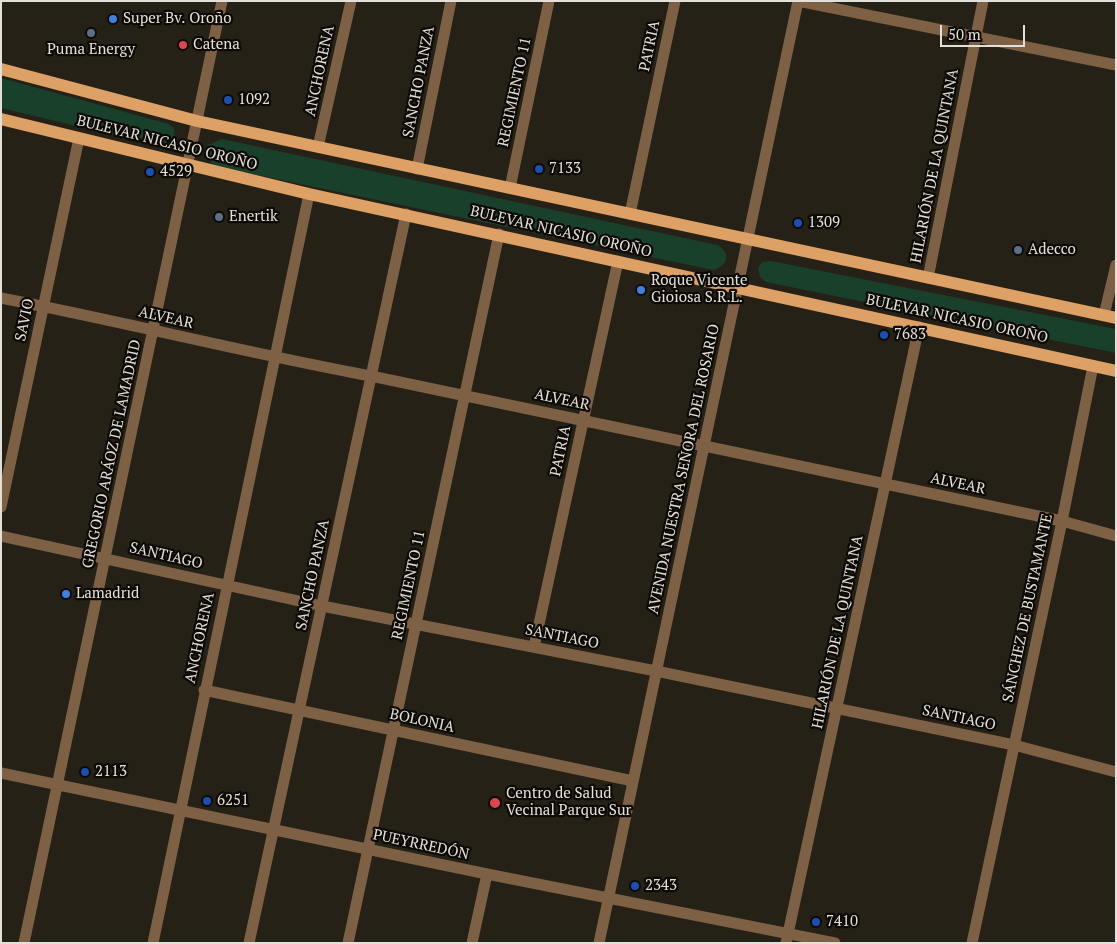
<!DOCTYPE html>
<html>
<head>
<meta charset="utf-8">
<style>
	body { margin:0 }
	#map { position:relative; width:1117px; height:944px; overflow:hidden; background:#252116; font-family:"PT Serif",serif }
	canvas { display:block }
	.frame { position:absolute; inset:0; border:2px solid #e3e0d9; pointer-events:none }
	.scale { position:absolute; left:940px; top:25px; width:85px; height:22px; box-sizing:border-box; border:2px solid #e3e0d9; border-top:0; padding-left:6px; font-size:15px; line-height:18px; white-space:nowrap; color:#e3e0d9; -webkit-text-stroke:4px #0d0a06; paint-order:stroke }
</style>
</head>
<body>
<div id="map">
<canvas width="1117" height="944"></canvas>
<div class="frame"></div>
<div class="scale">50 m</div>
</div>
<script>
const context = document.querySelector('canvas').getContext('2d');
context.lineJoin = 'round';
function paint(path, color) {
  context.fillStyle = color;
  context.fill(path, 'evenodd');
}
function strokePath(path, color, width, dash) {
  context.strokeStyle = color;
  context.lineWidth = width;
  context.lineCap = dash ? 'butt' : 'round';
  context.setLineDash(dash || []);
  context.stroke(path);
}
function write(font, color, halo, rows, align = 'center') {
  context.font = font + ' "PT Serif",serif';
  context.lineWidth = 4.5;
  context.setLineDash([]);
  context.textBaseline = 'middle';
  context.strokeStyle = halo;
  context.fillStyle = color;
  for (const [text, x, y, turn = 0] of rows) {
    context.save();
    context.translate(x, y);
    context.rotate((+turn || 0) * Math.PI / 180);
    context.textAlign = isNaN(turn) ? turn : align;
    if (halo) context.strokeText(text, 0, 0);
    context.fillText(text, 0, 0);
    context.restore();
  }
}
paint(new Path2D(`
	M1 78 169 124 174 128 175 142 171 146 163 147 1 108Z
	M222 139 717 245C732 253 728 266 713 270L214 166C207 159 205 155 208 145Z
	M771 261 1116 329V353L766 282 760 277 758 268 762 262Z`), '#19402b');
strokePath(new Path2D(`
	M798 1 1116 65
	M318 147 351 1
	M417 169 451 1
	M510 188 549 1
	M630 214 675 1
	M928 278 983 1
	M1 298C125 322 247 353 371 376L1062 521 1116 536
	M1104 315 1116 265
	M1 507 79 138
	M1 536 322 606 656 671 1014 745 1116 772
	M534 647 618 261
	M204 690 633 781
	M1 773 487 874 835 943
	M24 943 222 1
	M153 943 309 194
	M249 943 406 214
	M348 943 499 234
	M472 943 487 874
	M599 943 798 1
	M786 943 919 327
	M972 943 1062 521 1093 366`), '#7e6145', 11);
strokePath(new Path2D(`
	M1 69 197 121 1116 318
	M1 119 309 194 1116 371`), '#dda165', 12);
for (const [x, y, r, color] of [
	[113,19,5,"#3f7fe0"],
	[91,33,5,"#5c6f8a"],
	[183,45,5,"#e0444e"],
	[228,100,5,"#1a4fb4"],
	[539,169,5,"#1a4fb4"],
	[150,172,5,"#1a4fb4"],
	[219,217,5,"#5c6f8a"],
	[798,223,5,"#1a4fb4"],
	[1018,250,5,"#5c6f8a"],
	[641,290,5,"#3f7fe0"],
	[884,335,5,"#1a4fb4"],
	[66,594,5,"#3f7fe0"],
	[85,772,5,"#1a4fb4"],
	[207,801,5,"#1a4fb4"],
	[495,803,6,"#e0444e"],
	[635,886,5,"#1a4fb4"],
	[816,922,5,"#1a4fb4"]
]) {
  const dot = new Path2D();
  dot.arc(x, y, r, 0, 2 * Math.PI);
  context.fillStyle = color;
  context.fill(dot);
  strokePath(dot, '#0d0a06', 2);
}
write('15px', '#e3e0d9', '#0d0a06', [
	["Super Bv. Oroño",123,19],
	["Catena",193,45],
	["Puma Energy",91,50,"center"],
	["1092",238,100],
	["7133",549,169],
	["4529",160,172],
	["Enertik",229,217],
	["1309",808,223],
	["Adecco",1028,250],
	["Roque Vicente",651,281],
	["Gioiosa S.R.L.",651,298],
	["7683",894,335],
	["Lamadrid",76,594],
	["2113",95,772],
	["Centro de Salud",506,794],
	["Vecinal Parque Sur",506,811],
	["6251",217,801],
	["2343",645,886],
	["7410",826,922]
], 'left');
write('15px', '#e3e0d9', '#0d0a06', [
	["PATRIA",650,46,-78],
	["ANCHORENA",320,71,-78],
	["SANCHO PANZA",419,82,-79],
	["REGIMIENTO 11",515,92,-78],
	["BULEVAR NICASIO OROÑO",167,143,14],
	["HILARIÓN DE LA QUINTANA",935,166,-79],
	["BULEVAR NICASIO OROÑO",561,232,13],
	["ALVEAR",166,318,13],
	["BULEVAR NICASIO OROÑO",957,319,12],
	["SAVIO",25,320,-78],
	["ALVEAR",562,400,12],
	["PATRIA",561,451,-78],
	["GREGORIO ARÁOZ DE LAMADRID",112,454,-78],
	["AVENIDA NUESTRA SEÑORA DEL ROSARIO",684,469,-78],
	["ALVEAR",958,484,12],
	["SANTIAGO",166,556,13],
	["SANCHO PANZA",313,575,-78],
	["REGIMIENTO 11",409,585,-78],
	["SÁNCHEZ DE BUSTAMANTE",1028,608,-78],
	["HILARIÓN DE LA QUINTANA",838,632,-78],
	["SANTIAGO",562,637,11],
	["ANCHORENA",200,638,-78],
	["SANTIAGO",959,718,12],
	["BOLONIA",422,721,12],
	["PUEYRREDÓN",421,845,12]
]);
</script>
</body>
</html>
